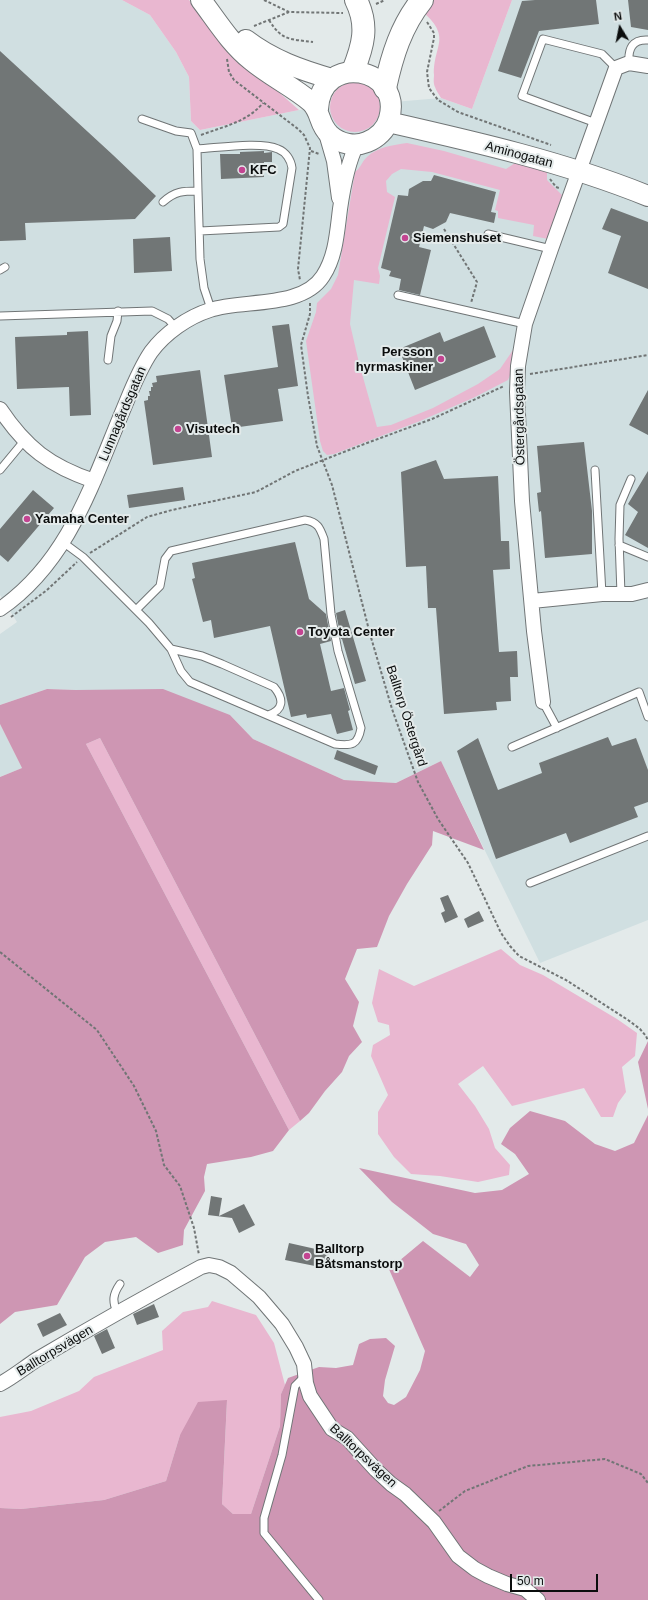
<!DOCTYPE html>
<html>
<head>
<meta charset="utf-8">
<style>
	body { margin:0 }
	#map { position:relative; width:648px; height:1600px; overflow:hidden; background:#e3eaea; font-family:Arial,sans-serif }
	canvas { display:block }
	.north { position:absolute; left:600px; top:8px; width:40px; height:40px; -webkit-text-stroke:3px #e3eaea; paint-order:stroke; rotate:350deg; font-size:11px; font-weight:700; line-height:16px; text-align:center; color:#0b0d0d }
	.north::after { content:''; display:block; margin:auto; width:14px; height:18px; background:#0b0d0d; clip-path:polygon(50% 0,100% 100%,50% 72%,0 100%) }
	.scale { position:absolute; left:510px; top:1574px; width:88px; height:18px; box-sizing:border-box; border:2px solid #0b0d0d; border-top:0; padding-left:5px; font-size:12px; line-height:14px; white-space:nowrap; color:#0b0d0d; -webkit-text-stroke:3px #e3eaea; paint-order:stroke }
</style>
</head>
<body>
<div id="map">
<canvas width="648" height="1600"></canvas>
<div class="north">N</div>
<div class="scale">50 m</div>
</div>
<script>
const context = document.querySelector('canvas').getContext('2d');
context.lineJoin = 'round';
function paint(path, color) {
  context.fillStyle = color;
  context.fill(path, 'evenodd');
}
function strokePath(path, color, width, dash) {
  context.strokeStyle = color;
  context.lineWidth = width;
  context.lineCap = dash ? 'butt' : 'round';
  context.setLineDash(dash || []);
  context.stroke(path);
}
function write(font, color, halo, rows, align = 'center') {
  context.font = font + ' Arial,sans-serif';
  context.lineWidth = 4;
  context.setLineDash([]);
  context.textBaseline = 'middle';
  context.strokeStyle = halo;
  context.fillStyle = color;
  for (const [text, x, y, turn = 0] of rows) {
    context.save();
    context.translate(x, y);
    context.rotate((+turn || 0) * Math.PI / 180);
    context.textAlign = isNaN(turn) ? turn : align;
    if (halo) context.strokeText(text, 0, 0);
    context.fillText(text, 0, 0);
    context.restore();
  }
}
paint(new Path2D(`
	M0 0H122L150 15 176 52 189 77 191 121 200 130 299 110 441 98 472 109 512 0H648V920L540 963 441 761 396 783 344 780 253 739 230 715 76 690 47 689 0 705V634L17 622 0 595Z
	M0 724 22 768 0 777Z`), '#d0dfe1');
paint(new Path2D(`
	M122 0H189L225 45 299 110 200 130 191 121 189 77 176 52 150 15Z
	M433 0H512L472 109 441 98C439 94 436 91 435 87 433 83 434 78 434 75 433 46 452 38 424 13Z
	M330 107a25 25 0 1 1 50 0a25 25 0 1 1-50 0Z
	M407 143 444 151 506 169 515 163 547 170V180L562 195 548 239 533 236 534 225 498 218V211L495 210 500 190 432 172 401 169 392 174 386 181 387 192 395 197 378 268 380 276 379 284 354 280 350 324 359 363 377 427 391 425 433 408 478 384 500 369 513 350 514 365 508 380 473 398 420 421 334 454 327 455 323 451 320 441 306 341 316 312 317 303 331 289 338 275 355 172C361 168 362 161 367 157 377 147 393 145 407 143Z
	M100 738 300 1121 289 1130 86 744Z
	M501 949 520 965 543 975 617 1019 637 1033 635 1056 622 1067 626 1092 618 1103 613 1117H601L584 1088 512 1106 483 1066 458 1084 475 1106 489 1129 495 1148 510 1165 509 1175 478 1182 440 1176 411 1174 394 1157 378 1134V1112L388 1095 371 1056 373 1045 390 1035 389 1025 378 1022 372 1003 379 969 414 986Z
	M212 1301 256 1315 274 1343 285 1385 281 1394 280 1426 251 1514H233L222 1504 227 1401 180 1435 166 1481 104 1500 21 1509 0 1508V1417L31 1411 79 1391 94 1377 163 1350 162 1331 183 1312 208 1307Z`), '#e9b7d0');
paint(new Path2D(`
	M47 689 76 690 163 689 230 715 253 739 344 780 396 783 441 761 484 850 433 831 432 845 407 884 389 916 377 947 357 949 345 979 359 1002 353 1026 362 1042 349 1056 342 1072 325 1091 309 1113 300 1121 100 738 86 744 289 1130 273 1151 251 1157 207 1164 204 1177 205 1191 184 1230 183 1245 158 1253 136 1237 105 1242 85 1257 57 1305 15 1312 0 1324V777L22 768 0 724V705Z
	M648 1041V1109L638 1062Z
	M530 1111 565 1121 595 1144 615 1151 634 1143 648 1115V1600H0V1508L21 1509 104 1500 166 1481 180 1435 198 1402 227 1400 222 1504 233 1514H251L280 1426 281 1394 288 1378 319 1367 336 1368 353 1365 359 1344 370 1339 386 1338 395 1346 385 1380 383 1396 388 1403 394 1405 406 1397 420 1370 425 1351 388 1267 399 1261 423 1241 470 1277 479 1265 466 1244 433 1234 392 1202 359 1168 475 1193 502 1190 529 1174 515 1154 501 1144 510 1128Z`), '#ce96b3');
paint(new Path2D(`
	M535 0H596L599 24 539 31 521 78 498 71 522 1Z
	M628 0H648V30L631 27Z
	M0 51 113 155 156 196 135 219 25 223 26 240 0 241Z
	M264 151V153L272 152V162H264V177L221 179 220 154H240V152Z
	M434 175 496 192 491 212 496 213 494 223 450 213 446 222 433 229 424 226 419 247 431 250 420 295 399 290 401 279 389 276 391 271 381 268 398 195 408 196 409 189 423 181H431Z
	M611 208 648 222V289L608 273 621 236 602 229Z
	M170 237 172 271 134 273 133 239Z
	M289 324 298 386 278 389 283 421 232 428 224 375 278 367 272 326Z
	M484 326 496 357 415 390 399 349 440 332 444 342Z
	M88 331 91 415 70 416 69 387 17 389 15 337 67 335V332Z
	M200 370 212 457 153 465 144 401 148 400V396H150L149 391H151V387H153L152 383 157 382 156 376Z
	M648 390V435L629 425Z
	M584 442 592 511V554L545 558 541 511 539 512 537 493 541 492 537 446Z
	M436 460 444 479 498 476 501 541H509L510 569 493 570 499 652 517 651 518 677H510L511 701 496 702 497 710 444 714 436 608H428L426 566 406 567 401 472Z
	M648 471V548L625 535 638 512 628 504Z
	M183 487 185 500 129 508 127 495Z
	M33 490 54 508 8 562 0 555V529Z
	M295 542 309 599 326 614 331 641 320 644 331 691 344 688 348 703 350 710 348 711 353 730 337 734 331 714 307 718 306 714 291 717 270 626 214 638 211 620 203 622 192 579 195 578 192 563Z
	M345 610 366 681 355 684 342 639H341L336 613Z
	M608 737 612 746 636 738 648 770V802L634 807 638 817 570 843 566 833 496 859 457 751 478 738 498 790 542 773 539 763Z
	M337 750 378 766 375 775 334 759Z
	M448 895 458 917 445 923 441 913 445 911 440 898Z
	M479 911 484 921 468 928 464 919Z
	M211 1196 222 1198 219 1216 244 1204 255 1225 239 1233 232 1218 208 1215Z
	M289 1243 329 1252 325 1268 285 1260Z
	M154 1304 159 1317 137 1325 133 1314Z
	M60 1313 67 1325 43 1337 37 1324Z
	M107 1329 115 1348 102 1354 94 1336Z`), '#717676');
const lane = new Path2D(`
	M629 63C628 49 632 39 648 40
	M142 119 176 131 191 133 197 149 198 191
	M596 123 522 96 543 39 602 54 616 68
	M197 149C217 148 261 141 278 149 286 152 291 160 292 168L283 224 279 227 200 231
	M163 202C175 191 183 191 198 191L200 259 204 288 211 309
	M488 234 551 249
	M0 270 5 267
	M398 295 525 324
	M0 316 152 311 168 319 176 328
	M108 360 111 336 117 321 118 311
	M0 470 24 441
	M595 470 602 594
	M64 543 83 557 149 623 171 649 181 671 190 682 335 744C352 746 358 745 361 728L338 651 331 614 324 539C320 528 318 522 305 520L171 551 165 559 160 586 136 610
	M619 545 648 557
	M621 594 619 539 620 505 631 479
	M171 649 202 656 222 664 274 687C284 699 284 710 268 715
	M543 702 557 728
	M512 747 639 692 648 717
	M530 883 648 836
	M117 1312C112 1301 113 1294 120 1284
	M305 1376 295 1386 282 1455 264 1518V1533L319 1600`);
const street = new Path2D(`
	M325 130 334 161 339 198
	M0 409C26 448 50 466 94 481
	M532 601 602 594H632L648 590
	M0 609C67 563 91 487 121 415 130 394 138 371 151 352 165 333 188 317 210 310 243 299 302 309 323 276 336 256 337 232 340 209 343 188 347 164 357 144
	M543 702 534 631 522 501 517 392 518 366 525 324 551 249 616 68 629 63 648 66
	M0 1384C13 1377 24 1368 36 1360 90 1328 145 1297 201 1267L209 1265 219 1267 231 1273 259 1297 282 1324 296 1347 304 1364 306 1383 310 1396 332 1429 347 1438 376 1470 391 1484 405 1494 434 1522 458 1556 475 1569 488 1576 507 1584 525 1589 538 1600`);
const secondary = new Path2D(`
	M201 0C217 21 230 43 251 60 270 76 292 86 311 102 322 113 318 124 330 135 340 144 355 147 367 142 377 138 386 130 389 119 404 67 321 51 318 109
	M246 40C272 60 301 70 332 79
	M388 122C476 142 564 162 648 196`);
const highway = new Path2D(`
	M353 71C363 46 369 26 356 0
	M385 88C392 56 401 26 422 0`);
strokePath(lane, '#707576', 9);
strokePath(street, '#707576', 16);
strokePath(secondary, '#707576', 22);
strokePath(highway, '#707576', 24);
strokePath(new Path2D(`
	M264 0 289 12
	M376 4 385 0
	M269 20C282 41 290 39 313 42
	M427 22 434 33V38L427 72 429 88 438 100 458 112 551 145
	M254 26 289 12 343 13
	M227 59 229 72 234 80 298 129 304 135 310 148 298 269 300 280
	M201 135C225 126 247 122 263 103
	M311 151 319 154
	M550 179 556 187 559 188
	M444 229 477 282 471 303
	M310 303V314L301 345 308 396 317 446 332 485 370 634 392 709 418 782 438 819 468 863 501 933 510 946 519 956 566 980 628 1020 640 1029 646 1036 648 1041
	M530 374 648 355
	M90 553 147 517 172 510 256 492 295 471 367 443 432 419 504 386
	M11 617 47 590 77 562
	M0 952 97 1030 134 1086 156 1131 164 1165 180 1186 194 1228 199 1255
	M439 1511 465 1491 528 1466 605 1459 641 1474 648 1483`), '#717575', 2, [3, 2]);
strokePath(lane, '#fff', 7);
strokePath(street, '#fff', 14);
strokePath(secondary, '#fff', 20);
strokePath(highway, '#fff', 22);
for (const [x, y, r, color] of [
	[242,170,4,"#c34491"],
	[405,238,4,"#c34491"],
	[441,359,4,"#c34491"],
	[178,429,4,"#c34491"],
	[27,519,4,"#c34491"],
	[300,632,4,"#c34491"],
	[307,1256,4,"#c34491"]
]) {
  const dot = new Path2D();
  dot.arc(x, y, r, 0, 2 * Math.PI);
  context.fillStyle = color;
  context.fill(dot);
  strokePath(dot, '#e3eaea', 1.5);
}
write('13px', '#0b0d0d', '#e3eaea', [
	["Aminogatan",519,155,15],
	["Lunnagårdsgatan",123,414,-67],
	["Östergårdsgatan",520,417,-91],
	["Balltorp Östergård",406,716,72],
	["Balltorpsvägen",55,1351,-31],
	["Balltorpsvägen",363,1456,43]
]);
write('bold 13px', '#0b0d0d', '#e3eaea', [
	["KFC",250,170],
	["Siemenshuset",413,238],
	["Persson",433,352,"right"],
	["hyrmaskiner",433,367,"right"],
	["Visutech",186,429],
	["Yamaha Center",35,519],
	["Toyota Center",308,632],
	["Balltorp",315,1249],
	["Båtsmanstorp",315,1264]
], 'left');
</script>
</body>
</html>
